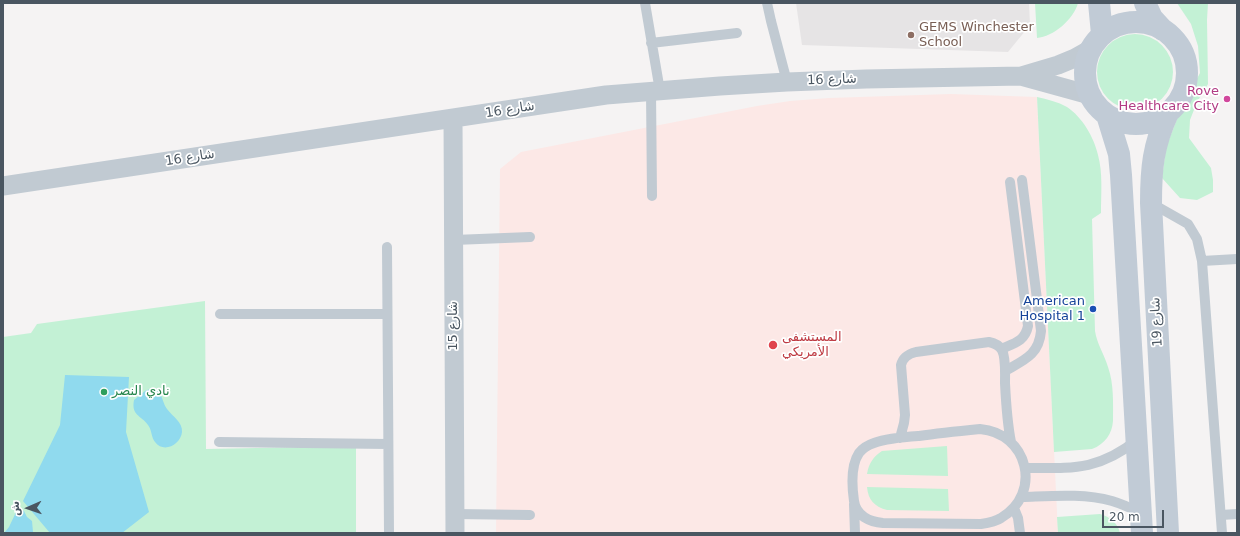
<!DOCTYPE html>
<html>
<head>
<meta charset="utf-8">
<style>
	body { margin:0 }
	#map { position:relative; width:1240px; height:536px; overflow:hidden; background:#f5f3f3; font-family:"DejaVu Sans",Vazirmatn,sans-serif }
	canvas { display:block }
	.frame { position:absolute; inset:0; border:4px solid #4a5661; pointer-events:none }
	.north { position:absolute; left:8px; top:488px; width:40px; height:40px; -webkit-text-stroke:3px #fff; paint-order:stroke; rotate:268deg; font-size:11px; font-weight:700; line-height:16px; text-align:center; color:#4a5661 }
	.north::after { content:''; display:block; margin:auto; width:14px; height:18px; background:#4a5661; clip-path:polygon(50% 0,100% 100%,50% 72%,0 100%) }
	.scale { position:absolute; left:1102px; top:510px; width:62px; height:18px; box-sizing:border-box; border:2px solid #4a5661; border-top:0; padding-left:5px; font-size:12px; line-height:14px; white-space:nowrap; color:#4a5661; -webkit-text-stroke:3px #fff; paint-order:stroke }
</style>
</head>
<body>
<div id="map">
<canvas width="1240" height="536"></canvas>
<div class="frame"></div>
<div class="north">ش</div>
<div class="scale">20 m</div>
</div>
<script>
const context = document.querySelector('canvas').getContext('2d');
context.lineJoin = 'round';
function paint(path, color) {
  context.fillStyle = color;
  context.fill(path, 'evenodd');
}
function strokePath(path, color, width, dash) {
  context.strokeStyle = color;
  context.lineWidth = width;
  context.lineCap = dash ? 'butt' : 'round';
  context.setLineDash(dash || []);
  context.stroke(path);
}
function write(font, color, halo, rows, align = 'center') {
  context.font = font + ' "DejaVu Sans",Vazirmatn,sans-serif';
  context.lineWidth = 3.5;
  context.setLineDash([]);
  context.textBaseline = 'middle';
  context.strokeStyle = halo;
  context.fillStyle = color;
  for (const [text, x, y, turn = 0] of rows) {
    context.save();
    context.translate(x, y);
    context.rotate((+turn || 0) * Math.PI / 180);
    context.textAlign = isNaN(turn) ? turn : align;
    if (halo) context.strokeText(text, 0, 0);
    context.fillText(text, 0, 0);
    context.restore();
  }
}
paint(new Path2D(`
	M796 3H1029L1030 25 1008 52 802 45Z`), '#e6e4e5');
paint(new Path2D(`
	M951 94 1037 97 1058 533H496L500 169 521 152 757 106 790 101 829 98Z`), '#fce8e6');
paint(new Path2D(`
	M1035 3H1078C1074 19 1053 37 1037 38Z
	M1177 3H1208L1207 20 1208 84 1197 102 1190 120 1189 138 1211 168 1213 180V192L1197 200 1180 198 1162 178 1166 147 1181 109 1200 73 1198 46 1191 24Z
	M1097 72a38 38 0 1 1 76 0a38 38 0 1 1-76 0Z
	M1037 97C1047 99 1058 102 1067 107 1082 117 1094 137 1098 155 1103 173 1101 194 1101 213L1092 219 1095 331C1097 344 1104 354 1108 367 1114 384 1113 403 1113 421 1112 434 1105 444 1092 449L1054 452Z
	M205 301 206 449 356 446V533H3V337L31 333 37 324Z
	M947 446 948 476 867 474C869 463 873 457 882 451Z
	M867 487 948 489 949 511 887 510C875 507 868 500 867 487Z
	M1100 514C1110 517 1118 523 1120 533H1058L1057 517Z`), '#c3f1d5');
paint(new Path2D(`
	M65 375 129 377 126 432 149 512 122 533H50L23 501 60 425Z
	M150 389C154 390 157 390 159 393 163 397 163 404 167 409 172 416 183 422 182 432 181 444 164 454 155 442 151 437 152 430 148 425 141 415 131 416 134 400L145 391Z
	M18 508 24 511 27 517 32 521 33 532 38 533H4L9 527Z`), '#90daee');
strokePath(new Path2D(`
	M645 3 660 91
	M767 3 771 21 787 82
	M651 43 737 33
	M651 91 652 196
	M1151 203 1188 224 1197 239 1202 261 1222 533
	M454 240 530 237
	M387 247 389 533
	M1202 261 1237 259
	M220 314H387
	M1001 349C1015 343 1025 341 1028 326L1010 182
	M1005 371C1024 360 1039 355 1041 331L1022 180
	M980 429C1028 433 1043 493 1001 518 995 522 988 523 981 524L883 523C870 522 856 516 854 501 852 487 851 465 859 453 862 449 868 445 874 443 888 438 904 437 919 436 940 433 960 431 980 429Z
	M900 438 904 423 905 415 901 365C903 357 908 354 916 352L989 342C994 343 999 345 1002 350 1006 358 1005 374 1005 383 1006 403 1007 422 1011 442
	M219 442 388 444
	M1026 468C1072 468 1098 471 1137 440
	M1022 497C1052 496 1083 493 1112 501 1122 504 1131 508 1141 513
	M854 504 855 533
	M1014 508 1018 518 1020 533
	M455 514 530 515
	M1221 515 1237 514`), '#c1cad2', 10);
strokePath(new Path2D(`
	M1021 76 1090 95
	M453 118 455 533
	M3 186 606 95 720 86 787 82 866 79 1021 76 1058 65 1075 58 1091 49`), '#c1cad2', 19);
strokePath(new Path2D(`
	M1099 3 1102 34
	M1145 3 1152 18 1163 30
	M1085 73a51 51 0 1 1 102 0a51 51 0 1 1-102 0Z
	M1107 115 1119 154 1121 175 1142 533
	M1168 533 1151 203C1151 168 1153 146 1168 113`), '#c1cbd6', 22);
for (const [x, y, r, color] of [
	[911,35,4,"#8d6e63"],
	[1227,99,4,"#d1479c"],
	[1093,309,4,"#1a4fb4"],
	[773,345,5,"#e0444e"],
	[104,392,4,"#2e9e5b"]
]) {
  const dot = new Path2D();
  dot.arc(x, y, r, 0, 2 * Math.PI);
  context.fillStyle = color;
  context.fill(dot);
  strokePath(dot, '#fff', 1.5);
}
write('13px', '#785e54', '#fff', [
	["GEMS Winchester",919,28],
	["School",919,43]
], 'left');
write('13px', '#4a5661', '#fff', [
	["شارع 16",832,80,-2],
	["شارع 16",510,110,-9],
	["شارع 16",190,158,-9],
	["شارع 19",1157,322,-93],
	["شارع 15",454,326,-90]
]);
write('13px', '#b23c85', '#fff', [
	["Rove",1219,92],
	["Healthcare City",1219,107]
], 'right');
write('13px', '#164399', '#fff', [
	["American",1085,302],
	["Hospital 1",1085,317]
], 'right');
write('13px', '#be3a42', '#fff', [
	["المستشفى",782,338],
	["الأمريكي",782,353]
], 'left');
write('13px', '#27864d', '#fff', [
	["نادي النصر",112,392]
], 'left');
</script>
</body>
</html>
